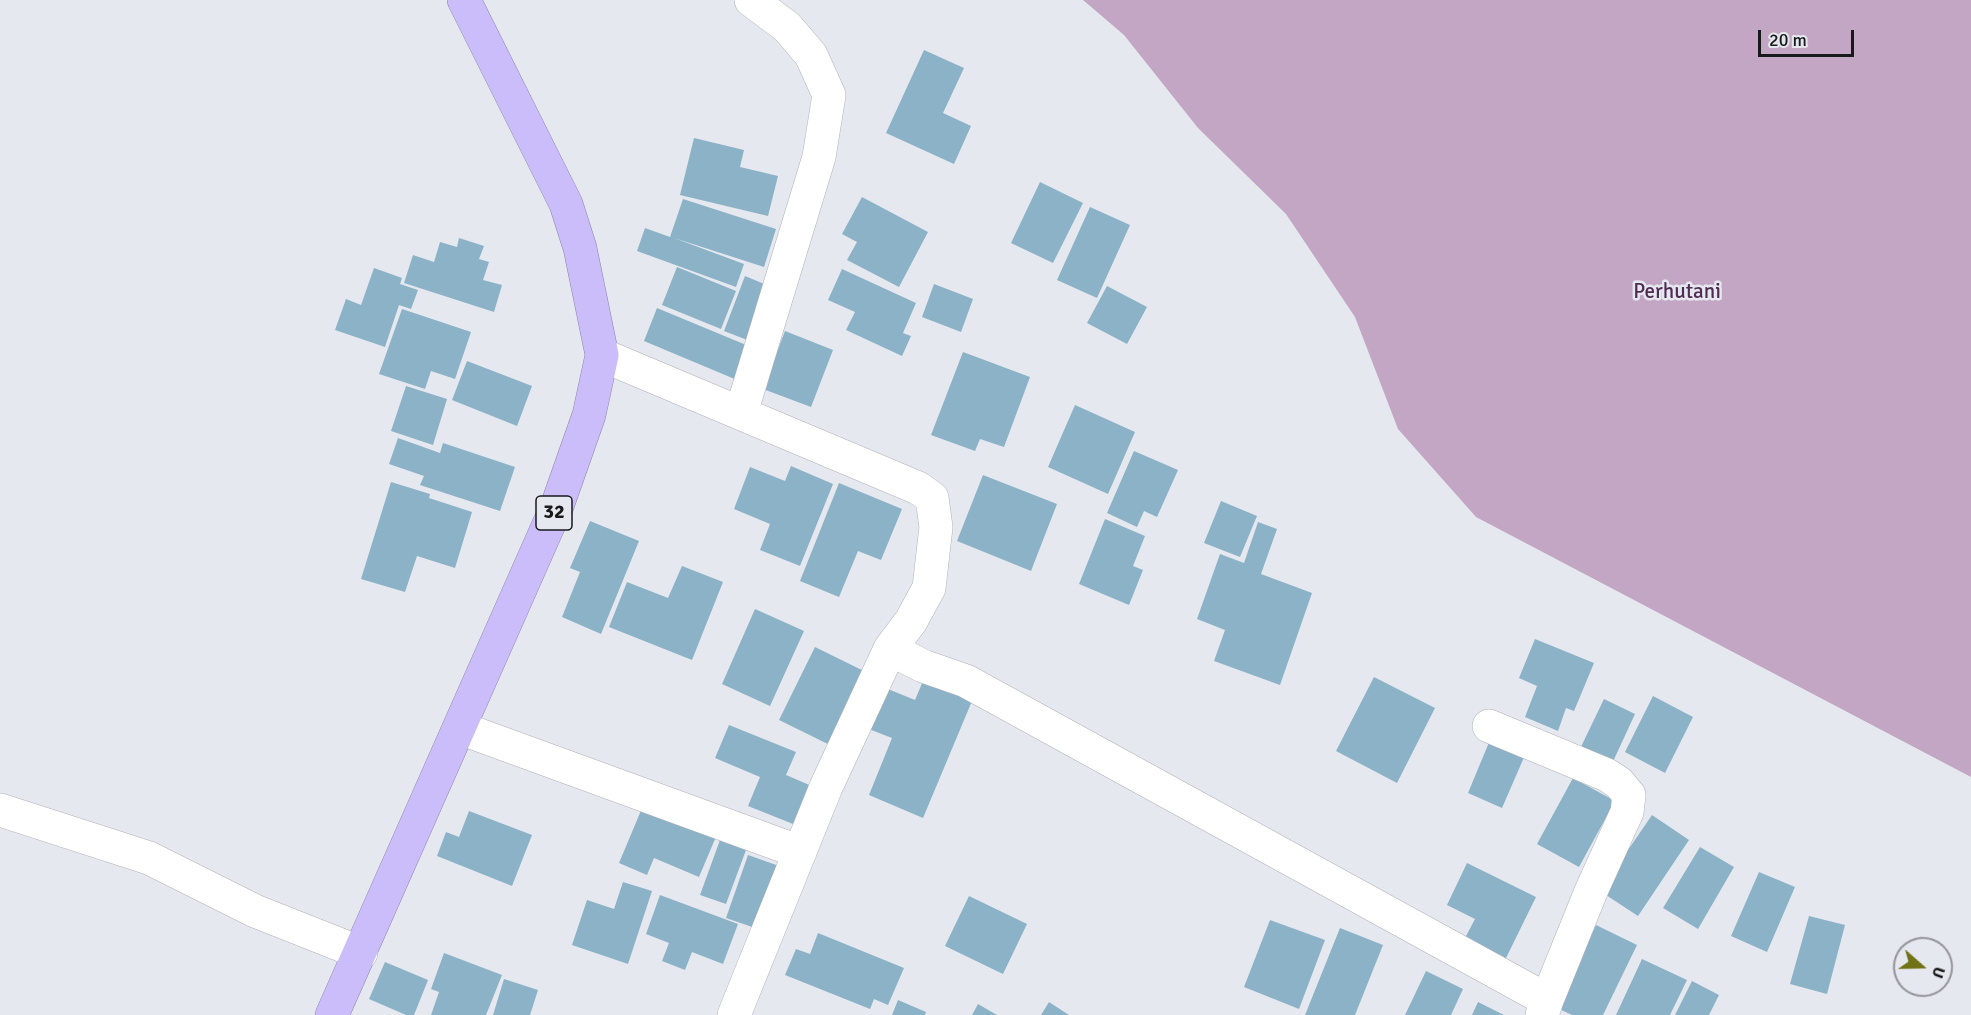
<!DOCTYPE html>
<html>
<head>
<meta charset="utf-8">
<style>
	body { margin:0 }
	#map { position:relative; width:1971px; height:1015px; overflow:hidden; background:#e5e8ee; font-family:Signika,sans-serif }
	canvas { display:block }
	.north { position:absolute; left:1893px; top:937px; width:60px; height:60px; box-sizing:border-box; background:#e5e8ee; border:2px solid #93959a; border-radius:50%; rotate:110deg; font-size:16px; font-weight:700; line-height:24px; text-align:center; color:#18191b }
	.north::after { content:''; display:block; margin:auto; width:21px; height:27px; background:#717116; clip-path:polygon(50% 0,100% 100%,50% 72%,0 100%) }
	.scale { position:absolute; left:1758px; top:30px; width:96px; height:27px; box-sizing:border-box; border:3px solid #18191b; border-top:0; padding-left:8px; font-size:18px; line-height:21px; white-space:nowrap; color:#18191b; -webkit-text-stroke:4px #e5e8ee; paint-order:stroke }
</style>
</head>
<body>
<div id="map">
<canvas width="1971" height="1015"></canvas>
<div class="north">U</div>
<div class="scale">20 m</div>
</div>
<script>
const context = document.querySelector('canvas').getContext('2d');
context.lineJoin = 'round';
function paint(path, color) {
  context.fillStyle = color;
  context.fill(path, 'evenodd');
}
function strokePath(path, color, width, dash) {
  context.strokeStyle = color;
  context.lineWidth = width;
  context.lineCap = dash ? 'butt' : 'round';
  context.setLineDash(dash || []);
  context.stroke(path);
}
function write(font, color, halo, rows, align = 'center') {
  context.font = font + ' Signika,sans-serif';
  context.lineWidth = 5;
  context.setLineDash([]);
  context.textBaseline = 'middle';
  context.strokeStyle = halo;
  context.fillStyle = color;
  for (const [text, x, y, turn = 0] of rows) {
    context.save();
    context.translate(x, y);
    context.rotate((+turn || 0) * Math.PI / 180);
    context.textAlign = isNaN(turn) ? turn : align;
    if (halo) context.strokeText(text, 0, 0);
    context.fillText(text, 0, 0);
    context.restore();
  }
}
paint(new Path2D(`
	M1083 0H1971V777L1476 517 1398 429 1355 317 1286 214 1198 128 1124 35Z`), '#c3a6c4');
paint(new Path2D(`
	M924 50 964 68 943 113 971 126 954 164 886 133Z
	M694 138 744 150 740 167 778 176 768 216 680 195Z
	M1040 182 1083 203 1053 263 1011 243Z
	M862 197 928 232 899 287 847 260 857 242 842 234Z
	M683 199 776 229 764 267 674 238 744 264 736 287 637 251 645 228 670 237Z
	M1090 207 1130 225 1097 298 1057 280Z
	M459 238 484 246 479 259 489 262 483 280 502 285 494 312 404 283 413 255 434 262 440 242 457 247Z
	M677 267 736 291 721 329 662 305Z
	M374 268 402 278 400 284 418 290 411 309 399 305 385 347 335 330 346 299 361 305Z
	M842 269 916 303 903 333 911 336 902 356 846 330 855 312 828 300Z
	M745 276 769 286 755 343 724 331Z
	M934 284 973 299 961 332 922 317Z
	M1107 286 1147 307 1127 344 1087 323Z
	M657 308 751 347 737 380 644 341Z
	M402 309 471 332 455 379 431 371 425 389 379 374Z
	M785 331 833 350 811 407 763 389Z
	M963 352 1030 377 1004 447 980 439 975 451 931 435Z
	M467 361 532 386 517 426 452 400Z
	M406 386 447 399 433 445 391 431Z
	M1075 405 1135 432 1108 494 1048 467Z
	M398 438 440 453 443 443 515 467 500 511 420 485 424 476 389 464Z
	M1134 451 1178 470 1157 517 1144 511 1137 527 1107 513Z
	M791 466 833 484 800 566 760 550 770 524 734 509 750 467 785 481Z
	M983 475 1057 504 1031 571 957 541Z
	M391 482 430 494 429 498 472 512 455 568 417 556 405 592 361 579Z
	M839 483 902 509 881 560 858 551 839 597 800 581Z
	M1221 501 1257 516 1240 557 1204 543Z
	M1105 519 1145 536 1133 566 1143 570 1129 605 1079 584Z
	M590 521 639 541 601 634 562 617 580 572 570 568Z
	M1258 522 1277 529 1261 574 1312 593 1280 685 1214 661 1225 630 1197 619 1220 554 1244 563Z
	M682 566 723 582 692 660 609 627 627 582 668 598Z
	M755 609 804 631 770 706 722 684Z
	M1535 639 1594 663 1574 711 1566 708 1558 731 1525 717 1537 686 1519 678Z
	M815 647 872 675 836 748 779 720Z
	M1374 677 1435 708 1397 783 1336 751Z
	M923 681 972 701 923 818 869 795 892 738 861 726 878 685 915 700Z
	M1653 696 1693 717 1665 773 1625 752Z
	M1604 699 1635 714 1610 768 1578 753Z
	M729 725 796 752 786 775 814 787 798 826 748 806 760 777 715 758Z
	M1490 740 1525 755 1502 808 1468 793Z
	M1573 778 1615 801 1579 867 1537 844Z
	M645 801 718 832 699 877 654 858 647 875 619 863Z
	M469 811 532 835 512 886 437 856 446 832 459 837Z
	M1652 815 1689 840 1638 916 1600 891Z
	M720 840 746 850 726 904 700 895Z
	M1700 847 1734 867 1698 929 1663 908Z
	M748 855 782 867 761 930 726 918Z
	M1467 863 1536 897 1506 958 1465 938 1475 919 1447 905Z
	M1759 872 1795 887 1767 952 1731 936Z
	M623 882 652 891 628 964 572 945 587 900 614 909Z
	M660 895 738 924 723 964 692 952 685 970 662 961 669 943 646 934Z
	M969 896 1027 924 1003 974 945 946Z
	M1809 916 1845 925 1827 994 1790 984Z
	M1270 920 1325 940 1299 1009 1244 987Z
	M1596 925 1637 945 1603 1015H1572L1557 1008Z
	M1340 928 1383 945 1355 1015H1305Z
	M818 933 904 968 888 1005 874 999 870 1009 785 975 796 949 810 954Z
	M444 953 502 975 486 1015H431L439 992 431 989Z
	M1642 959 1687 980 1670 1015H1616Z
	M385 962 428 980 414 1015H406L369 999Z
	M1426 971 1463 989 1451 1015H1405Z
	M504 979 538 990 530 1015H493Z
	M1692 981 1719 995 1709 1015H1675Z
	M898 1000 926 1012 925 1015H892Z
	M1049 1002 1069 1015H1041Z
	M1478 1002 1504 1015H1472Z
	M978 1004 997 1015H972Z`), '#8cb2c8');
const minor = new Path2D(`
	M602 355 918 488 932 498 936 527 929 588 911 621 890 649 923 666 966 681 1547 1000 1542 1015
	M741 413 819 157 829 95 811 55 787 27 751 0
	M1489 726 1607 775 1619 783 1629 795 1627 812 1592 889 1547 1000
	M460 728 800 852
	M0 810 149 858 255 911 361 953
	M734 1015 826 787 890 649`);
const highway = new Path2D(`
	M332 1015 557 506 589 415 602 355 580 248 566 204 464 0`);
strokePath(minor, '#afb2b8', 34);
strokePath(highway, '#8c84ac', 34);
strokePath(minor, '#fff', 33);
strokePath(highway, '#cabdfa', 33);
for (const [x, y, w] of [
	[554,513,36]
]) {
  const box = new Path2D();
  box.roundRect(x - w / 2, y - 17, w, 34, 4.5);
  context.fillStyle = '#e5e8ee';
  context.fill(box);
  strokePath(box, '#18191b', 1.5);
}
write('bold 20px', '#18191b', null, [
	["32",554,513]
]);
write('21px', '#512b53', '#e5e8ee', [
	["Perhutani",1677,292]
]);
</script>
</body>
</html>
